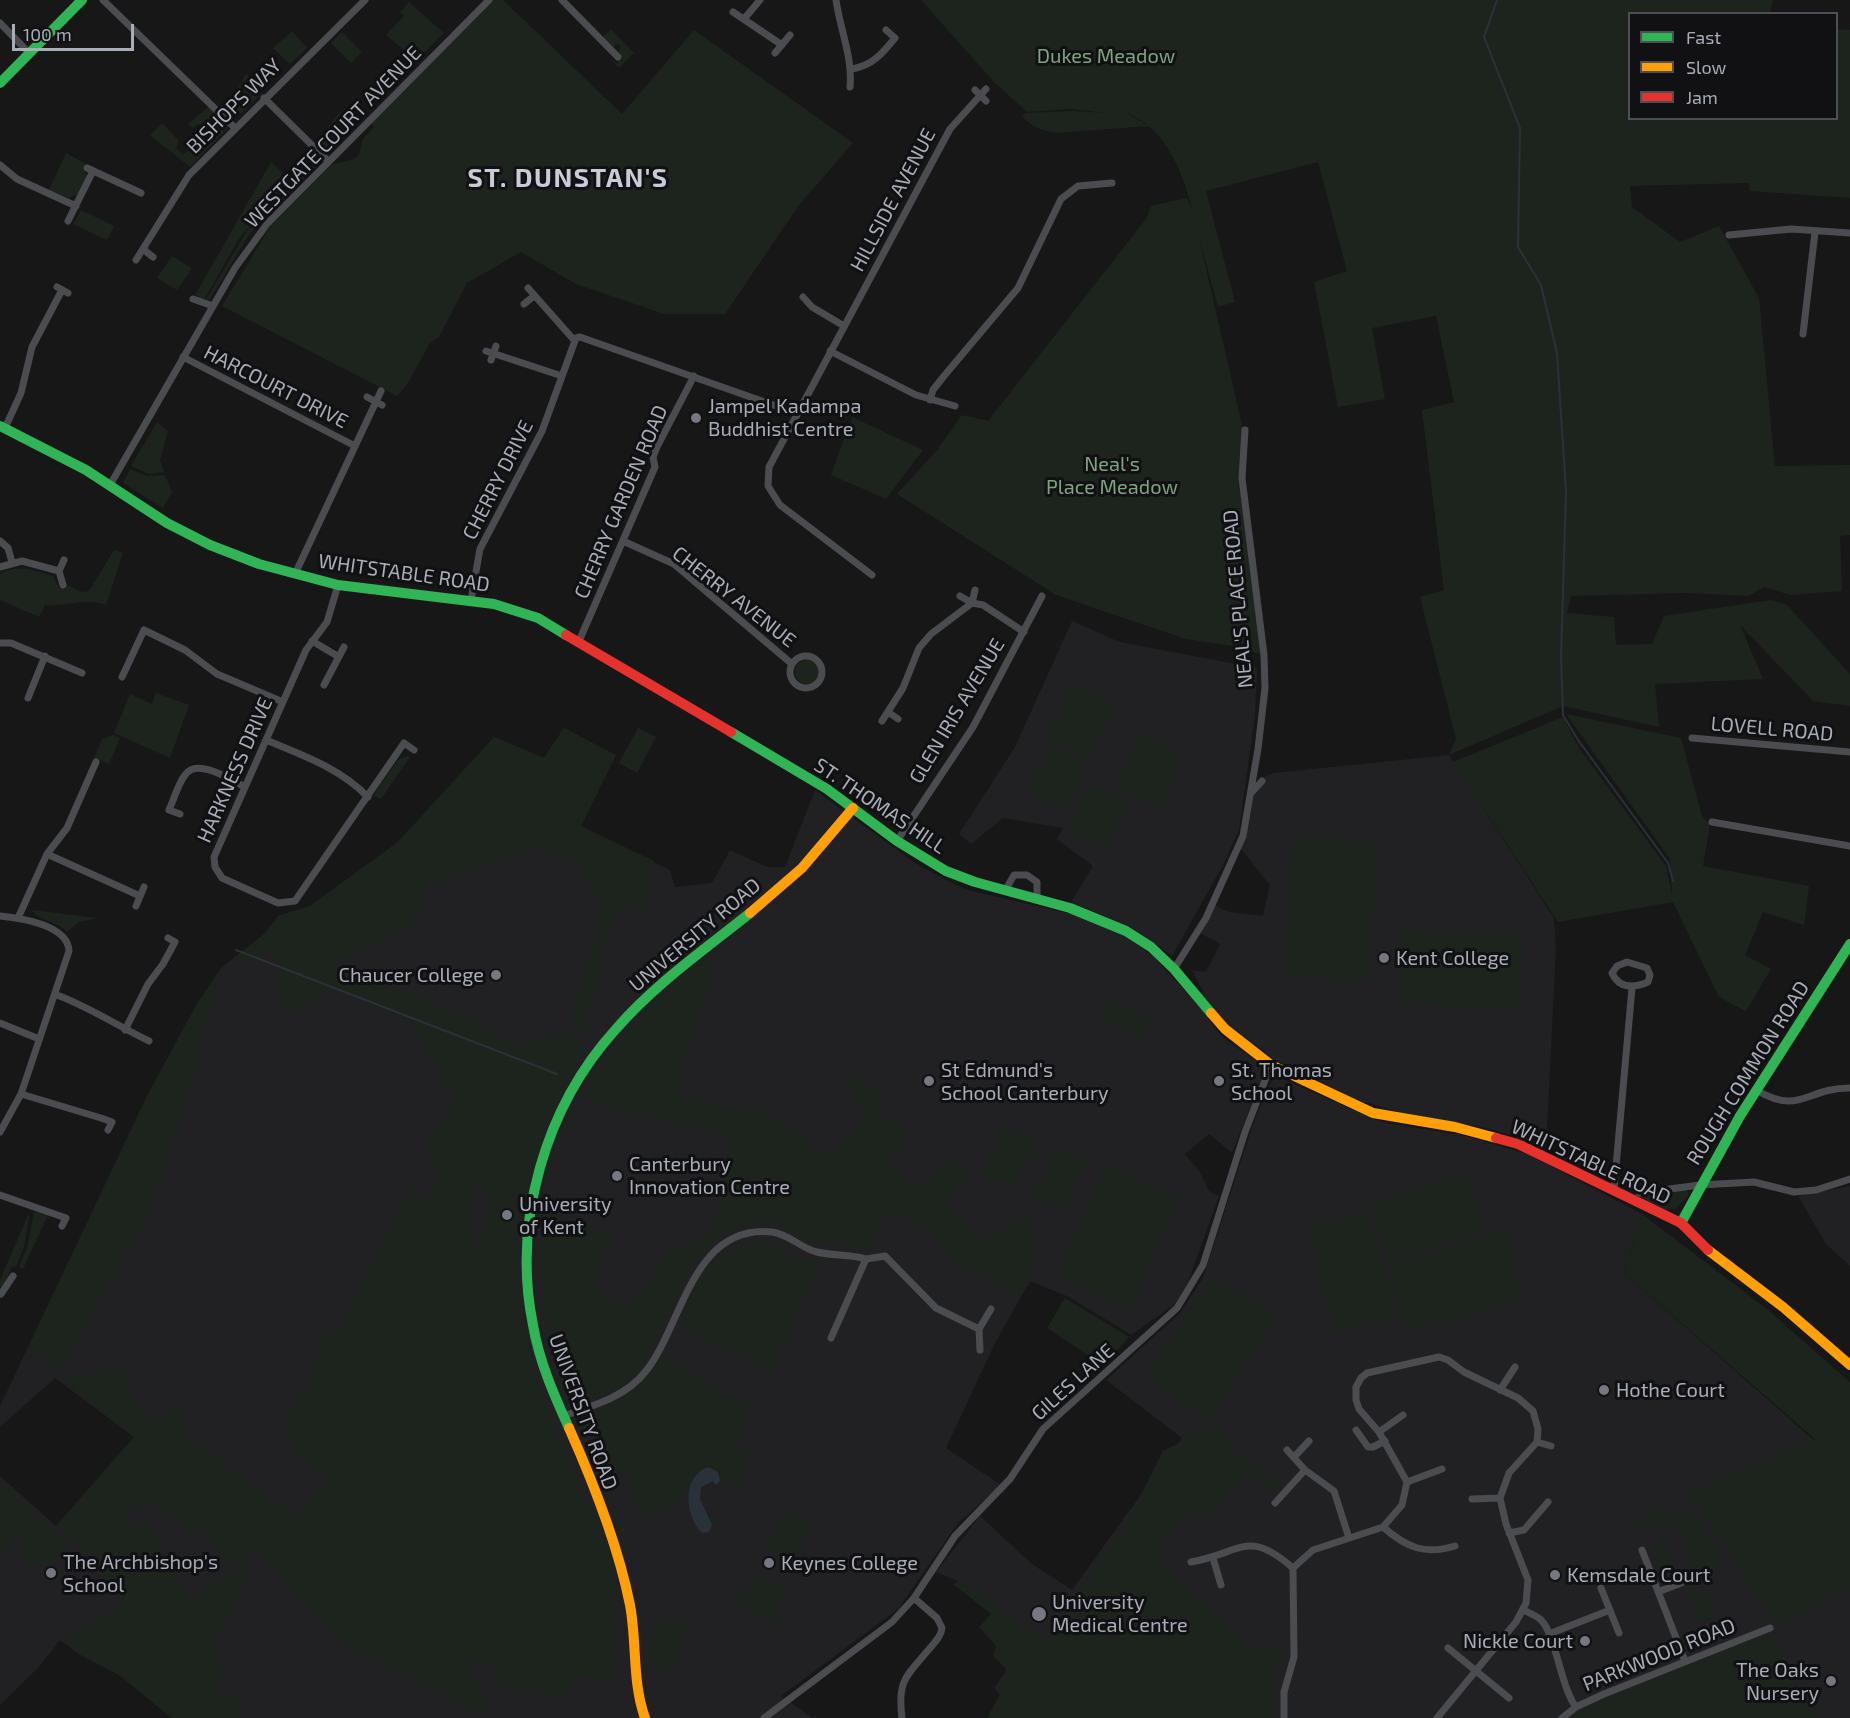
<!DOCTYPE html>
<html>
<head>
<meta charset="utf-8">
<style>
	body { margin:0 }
	#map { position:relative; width:1850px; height:1718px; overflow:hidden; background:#171717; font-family:"Exo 2",sans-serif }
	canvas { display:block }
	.legend { position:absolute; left:1628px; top:12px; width:210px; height:108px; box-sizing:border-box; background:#111113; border:2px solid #4d4f55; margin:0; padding:8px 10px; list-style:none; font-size:18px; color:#a8adb8 }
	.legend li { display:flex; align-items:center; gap:12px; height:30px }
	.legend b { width:30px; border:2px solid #4d4f55 }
	.scale { position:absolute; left:12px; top:24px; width:122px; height:27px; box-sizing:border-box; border:3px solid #a8adb8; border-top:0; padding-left:8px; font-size:18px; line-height:21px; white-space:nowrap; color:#a8adb8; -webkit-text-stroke:4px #111113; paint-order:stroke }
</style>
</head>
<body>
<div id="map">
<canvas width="1850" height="1718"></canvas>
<ul class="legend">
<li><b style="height:8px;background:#30b455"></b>Fast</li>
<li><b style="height:8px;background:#ff9f0a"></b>Slow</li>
<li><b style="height:8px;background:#e5322d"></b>Jam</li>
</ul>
<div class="scale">100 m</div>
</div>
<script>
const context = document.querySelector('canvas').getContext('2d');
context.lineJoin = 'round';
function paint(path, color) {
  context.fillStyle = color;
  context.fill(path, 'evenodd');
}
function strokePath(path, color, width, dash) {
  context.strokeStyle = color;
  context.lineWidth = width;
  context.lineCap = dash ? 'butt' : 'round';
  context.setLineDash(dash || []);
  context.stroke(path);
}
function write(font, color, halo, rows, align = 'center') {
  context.font = font + ' "Exo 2",sans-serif';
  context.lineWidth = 6;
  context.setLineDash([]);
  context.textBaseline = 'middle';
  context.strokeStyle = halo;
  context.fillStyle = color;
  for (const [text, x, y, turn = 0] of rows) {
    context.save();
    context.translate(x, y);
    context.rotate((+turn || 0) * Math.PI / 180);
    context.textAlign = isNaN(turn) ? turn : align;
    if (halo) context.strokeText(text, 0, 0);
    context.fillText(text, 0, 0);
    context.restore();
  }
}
paint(new Path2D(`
	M1072 621 1120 642 1257 668 1255 715 1239 830 1223 865 1172 956 1131 927 1071 902 1093 866 1057 839 1063 828 1003 818 971 844 959 834 1015 747Z
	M564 728 616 755 581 826 670 870 675 887 712 883 730 850 767 867H785L815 790 915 863 952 883 968 890 1072 914 1124 935 1154 957 1203 1011 1221 1036 1266 1068 1232 1153 1209 1134 1185 1154 1200 1172 1209 1191 1219 1196 1188 1282 1175 1304 1131 1335 1069 1297 1030 1281 996 1341 946 1448 1001 1485 958 1523 898 1609 781 1696 813 1718H172L119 1675 79 1654 60 1640 38 1668 0 1705V1476L56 1526 134 1437 55 1378 0 1427V1406L147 1096 197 1004 221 968 265 933 278 916 310 906 398 842 494 737 544 758Z
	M1449 755 1554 918 1556 947 1546 1150 1520 1138 1487 1128 1401 1113 1352 1098 1274 1059 1227 1023 1208 1001 1192 970 1206 972 1220 944 1200 933 1215 905 1229 912 1263 916 1270 885 1241 849 1251 794 1259 779 1274 773Z
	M1276 1076 1381 1122 1466 1136 1527 1154 1642 1214 1623 1272 1850 1472V1718H990L1003 1698 994 1688 1006 1671 991 1609 955 1580 936 1572 980 1516 1032 1564 1072 1590 1182 1438 1106 1380 1180 1313 1203 1278 1253 1124 1269 1085Z
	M1850 1186V1266L1826 1244 1798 1196Z`), '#212123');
paint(new Path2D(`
	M494 0H503L622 114 694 30 853 143 799 205 725 314H664L576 284 521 252 467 283 439 337 430 343 408 383 397 396 222 306 270 227 331 165 354 159 359 154 363 139 374 127 371 123Z
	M921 0H1773L1770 13 1630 14V118H1836L1837 29 1850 30V198L1750 191 1749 183 1630 186 1632 207 1680 242 1719 226 1759 298 1775 466 1850 465V535L1840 536 1842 591 1790 595 1765 587 1748 596 1686 593 1571 596 1567 613 1614 617 1616 645 1652 644 1664 616 1771 600 1787 605 1850 674V706L1813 701 1740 625 1763 679 1655 684 1659 727 1563 706 1449 755 1456 739 1420 597 1444 590 1422 410 1454 402 1436 316 1372 328 1385 399 1338 407 1314 282 1347 271 1318 162 1206 191 1235 302 1218 307 1199 238 1245 438 1242 457 1264 655 1233 646 1186 639 1056 595 897 494 938 449 962 415 988 421 1146 219 1151 206 1187 198 1193 212C1183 173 1166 127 1125 112L1149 126 1057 133C1042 131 1032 127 1022 116L1025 113 1072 111 1107 113 1069 109 1027 112 994 82Z
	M409 2 444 33 416 61 386 35 404 16 400 12Z
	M611 29 634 53 619 68 610 59 617 63 623 58 618 52 621 47 618 44 613 47 603 37Z
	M292 31 307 48 290 64 273 48Z
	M342 32 362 52 351 63 331 43Z
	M246 74 262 93 242 113 222 110 219 108 235 92Z
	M209 106 228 125V128L190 167 150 135 162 123 179 141 176 148 183 155 206 132 199 124 192 128 188 124Z
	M340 112 352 124 327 149 318 139Z
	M66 153 85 163 83 168 87 175 78 194 69 198 49 190Z
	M317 161 315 167 250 233 210 299 205 301 247 231Z
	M271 162 292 182 240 237 204 300 195 295Z
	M81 210 114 226 107 240 73 224Z
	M172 256 192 268 177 290 157 278Z
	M852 417 923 450 886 499 831 475Z
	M157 422 168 431 160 461 164 472 149 474 131 466Z
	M130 469 147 476 165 475 172 492 163 508 123 483Z
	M114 550 123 553 106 605C86 597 66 607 45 605L39 617 0 600V574C20 563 33 571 53 576L59 588 67 585 82 592 89 591Z
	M795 672a12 12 0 1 1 24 0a12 12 0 1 1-24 0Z
	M1074 683 1116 705 1088 759 1046 736Z
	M156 693 189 705 170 758 114 733 130 694 152 704Z
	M1566 714 1681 738 1702 816 1710 825 1703 866 1809 886 1804 925 1763 912 1745 955 1771 969 1746 1011 1719 997 1673 902 1558 922 1453 762 1563 717 1579 748 1666 866 1672 895 1670 859Z
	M564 728 616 755 581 826 654 861 645 909 625 906 612 922 585 1032 572 1021 603 907 579 864 531 847 424 889 412 926 328 965 419 997 478 1023 514 1044 529 1043 569 1033 584 1046 530 1183 517 1236 518 1287 538 1383 584 1500 598 1512 612 1559 616 1597 611 1650 614 1670 605 1682 586 1675 565 1694 553 1697 529 1688 514 1689 503 1684 496 1670 485 1663 464 1660 472 1666 471 1677 486 1697V1703L473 1709 474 1715 438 1692 357 1650 337 1637 257 1550 275 1535 237 1565 229 1564 202 1525 199 1537 144 1500 120 1518 135 1527 152 1528 161 1541 156 1553 194 1599 243 1563 247 1569 246 1582 223 1629 209 1637 224 1664 217 1688 229 1696 243 1690 241 1718H172L119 1675 79 1654 60 1640 124 1608 122 1598 82 1548 56 1526 134 1437 61 1378 126 1368 128 1399 148 1415 161 1420 167 1410 179 1408 187 1424 184 1434 201 1443 232 1471 296 1514 292 1523 331 1481 298 1455 286 1433 289 1414 300 1400 324 1345 318 1340 319 1333 332 1332 345 1326 357 1294 413 1184 415 1201 434 1194 437 1177 428 1137 455 1106 441 1071 429 1055 414 1024 335 986C319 1001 303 1020 281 1006L277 984 281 962 269 952 262 958 238 964 237 956 265 933 278 916 310 906 398 842 494 737 544 758ZM485 1189C496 1210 485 1234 474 1252L465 1210 478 1190Z
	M638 728 656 737 637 773 619 763Z
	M113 735 120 738 109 764 94 758 102 739Z
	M1138 735 1184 753 1161 809 1116 791Z
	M1052 747 1089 767 1065 812 1028 791Z
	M406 756 410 757 381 799 373 796 398 760Z
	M1092 783 1129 804 1105 847 1067 828Z
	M1295 836 1379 843 1368 981 1284 975Z
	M32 910 97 918 79 922 67 932C58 921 39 922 32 910Z
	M1405 930 1523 935 1520 1009 1401 1004Z
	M708 958 712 971 681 1066 680 1095 745 1111 759 1110 770 1114 782 1125 804 1132 816 1149 833 1153 852 1131 867 1121 841 1071 881 1092 876 1110 906 1131 900 1143 887 1153 899 1175 915 1188 956 1160 967 1173V1182L946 1204 980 1239C986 1238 993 1237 999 1233 1011 1224 1010 1214 1027 1220L1035 1236 1030 1280 1021 1297 947 1257 942 1242 904 1217 881 1216 883 1227 870 1249 840 1248 841 1241 809 1243 777 1222 740 1228 717 1238 688 1272 671 1314 644 1363 620 1389 572 1406 551 1345 539 1279 542 1216 551 1211 614 1240 590 1284 607 1300 629 1307 669 1255 715 1230 731 1142H742L674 1121 605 1110 585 1093 608 1053 678 980Z
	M221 968 197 1045 194 1079 152 1208 59 1373 45 1359 27 1350 147 1096 197 1004Z
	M1112 999 1152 1020 1142 1039 1102 1018Z
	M1003 1128 1037 1142 1030 1159 1026 1157 1021 1170 1024 1171 1017 1188 983 1175 990 1158 995 1159 1000 1147 996 1145Z
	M1053 1148 1088 1162 1080 1179 1046 1165Z
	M1106 1166 1178 1198 1130 1308 1058 1277Z
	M1050 1168 1076 1178 1071 1191 1045 1180Z
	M1468 1175 1484 1234 1388 1261 1372 1203Z
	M1040 1179 1074 1194 1067 1211 1033 1196Z
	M1686 1189 1689 1195 1675 1209 1663 1210 1639 1197Z
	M1368 1210 1398 1316 1337 1334 1307 1227Z
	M30 1211 24 1247 16 1267 12 1266 4 1286H0V1280Z
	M34 1212 48 1215 23 1269 19 1267 28 1244Z
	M1642 1214 1768 1310 1850 1382V1585L1777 1627 1689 1492 1816 1440 1623 1272Z
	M1506 1231 1523 1299 1406 1332 1388 1264Z
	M765 1241 794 1259 821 1260 773 1370 681 1329 694 1287 719 1254Z
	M1212 1276 1277 1317 1210 1420 1147 1378Z
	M1065 1298 1129 1337 1104 1366 1047 1328Z
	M660 1353 752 1409 734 1443 754 1454 734 1488 723 1483 720 1473 712 1466 697 1471 684 1498 643 1516 629 1474 599 1469 577 1420C586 1411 596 1411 607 1406 632 1397 648 1375 660 1353Z
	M1215 1425C1227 1441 1239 1460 1257 1470 1268 1476 1277 1475 1281 1490L1273 1491 1256 1477 1241 1481 1209 1516C1176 1516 1179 1520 1161 1546L1165 1568 1170 1575 1251 1645 1262 1650 1284 1649 1286 1652 1285 1660 1276 1665C1270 1683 1272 1699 1276 1718H987L1011 1674 993 1656 996 1646 979 1627 991 1614 953 1584 962 1580 1039 1639 1050 1636 1127 1522 1163 1451Z
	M0 1480 39 1518 0 1559Z
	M1664 1508 1671 1517 1676 1518 1691 1510 1724 1559 1708 1572 1685 1582 1683 1577 1698 1571 1688 1553 1690 1551 1680 1526 1667 1521 1637 1530 1634 1522Z
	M785 1509 800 1518 802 1523 804 1521 814 1527 807 1537H801L804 1542 794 1564 764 1545 768 1539 772 1541 780 1529 775 1525Z
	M41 1519 68 1545 50 1565 47 1562 40 1569 16 1547Z
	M1665 1541 1674 1560 1664 1575 1654 1547Z
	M758 1576 789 1592 782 1602 777 1600 780 1605 773 1616 777 1618 771 1624 749 1610 751 1604 745 1607 732 1602 738 1592 745 1595Z
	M1687 1589 1708 1597 1714 1618 1700 1622Z
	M669 1620 685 1622 692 1633 680 1634 681 1644H678L681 1656 679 1657V1667L666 1670 651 1666C642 1651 652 1627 669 1620Z
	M1762 1635H1772L1776 1639 1783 1651 1788 1670 1817 1718H1569L1591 1705Z`), '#1d241e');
paint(new Path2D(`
	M708 1467 718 1472 720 1481 716 1485 713 1481 701 1487 700 1499 712 1525 709 1532 702 1533C685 1516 681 1477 708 1467Z`), '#2a3239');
strokePath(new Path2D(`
	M1497 0 1484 37 1520 128 1518 247 1541 285 1557 353 1566 492 1561 657 1563 715 1578 740 1668 863 1673 881
	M236 950 557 1074`), '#2a3239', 2);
strokePath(new Path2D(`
	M103 0 235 128
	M562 0 618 57
	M836 0C840 29 853 58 850 87
	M733 12 782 45
	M744 19 760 0
	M0 23 29 53
	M775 53 790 35
	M852 69C873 65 882 54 895 38L886 30
	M975 90 986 101
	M264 98 327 160
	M0 165 17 179 76 206
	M87 168 141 193
	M68 221 93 171
	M1729 235 1791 229 1850 233
	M144 250 153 257
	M136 260 189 175 365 0
	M57 287 68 293
	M528 288 574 340
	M803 297 812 307 844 326
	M193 299 213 306
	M524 304 534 296
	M1803 334 1815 232
	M486 351 562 376
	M830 351 916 395 955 406
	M183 357 355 446
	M491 360 496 346
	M367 397 382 405
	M930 400 933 390 944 376 1018 288 1061 199 1078 186 1112 183
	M5 428 21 393 32 347 62 290
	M110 485 235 268 267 224 489 0
	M0 541 8 548 12 562
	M623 541 674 564 792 664
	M0 567 22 561 59 571
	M295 574 381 391
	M872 575 780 505 768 486 769 467 950 129 986 89
	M63 585 59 571 64 560
	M338 585 327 622 306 650 214 857 215 867 222 878 278 903 295 901 404 743 414 750
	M960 596 972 603 975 590
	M471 600 480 549 542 431 576 338 580 337 796 413
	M312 641 339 657
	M579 641 655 467 653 457 657 447 694 376
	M0 643H11L82 673
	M790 672a16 16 0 1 1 32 0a16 16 0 1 1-32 0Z
	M122 677 144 630 185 650 217 674 283 702
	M324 685 344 647
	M28 698 45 656
	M888 712 898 719
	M882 721 903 688 919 648 931 634 972 603 983 605 1024 632
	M1692 738 1850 752
	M266 740C302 755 340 768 368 797
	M1252 792 1262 781
	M180 814 169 810C174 799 178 784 185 775 197 757 231 780 245 787
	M1712 822 1850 846
	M897 841 973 727 1042 596
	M47 854 140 896
	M1005 891 1014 875H1027L1037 882V899
	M136 906 144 887
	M0 916C21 918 68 925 69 951L21 1094 0 1132
	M18 918 47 854 67 828 96 762
	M1627 962 1647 968 1650 975 1648 982C1634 988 1619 989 1612 973L1617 966Z
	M1174 969 1206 918 1243 836 1258 749 1265 688 1264 655 1242 478 1245 430
	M57 995C89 1007 118 1026 149 1041
	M0 1023 39 1039
	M125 1030 148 984 163 964 175 942 168 938
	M1756 1090C1801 1116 1805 1088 1850 1088
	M21 1094 101 1118 112 1122 108 1130
	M1614 1189 1632 988
	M1639 1193 1700 1185 1754 1182 1794 1192 1816 1190 1850 1179
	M0 1195 66 1218 62 1226
	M1 1294 13 1276
	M979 1329 980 1350
	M831 1338 866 1259 885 1256 936 1308 979 1329 991 1309
	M1500 1390 1515 1367
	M563 1416C593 1406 626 1397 646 1371 683 1324 692 1224 772 1232 789 1234 800 1248 817 1252 833 1256 850 1254 866 1259
	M1356 1430 1368 1447H1373L1385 1441
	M1379 1432 1403 1415
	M1537 1442 1551 1446
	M1287 1450 1305 1470 1334 1491 1349 1538
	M1294 1457 1309 1441
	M1407 1482 1442 1469
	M1472 1499 1500 1498
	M1275 1503 1305 1470
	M1383 1527C1407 1548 1425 1555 1455 1546
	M1509 1533 1524 1530 1548 1502
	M1642 1550 1685 1661
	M1213 1558 1221 1585
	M1191 1562C1242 1553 1247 1528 1293 1568
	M1601 1588 1619 1633
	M1658 1592 1681 1583
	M1523 1610C1529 1613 1535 1615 1540 1619 1556 1633 1560 1686 1576 1707
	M1549 1634 1610 1610
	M1448 1648 1509 1698
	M764 1718 892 1622 914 1598 955 1536 1010 1479 1043 1429 1177 1308 1203 1265 1245 1132 1271 1065
	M902 1718C897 1679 907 1676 930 1648 936 1641 941 1636 942 1628L937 1618 914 1598
	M1284 1718V1692L1294 1657 1293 1568 1313 1550 1383 1527 1402 1505 1407 1482 1379 1432 1359 1409 1356 1400V1387L1361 1378 1367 1373 1439 1357 1448 1360 1464 1372 1518 1398 1533 1411 1538 1429 1537 1442 1509 1473 1500 1498 1506 1524 1528 1580 1526 1603 1516 1622 1437 1718
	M1562 1718 1576 1707 1604 1694 1770 1628`), '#4b4c50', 7);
strokePath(new Path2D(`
	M0 83 82 0
	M0 426 86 470 167 523 210 545 259 564 338 585 494 604 538 618 566 635
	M731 732 827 789 897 841 946 871 975 882 1070 908 1126 931 1151 947 1174 969 1211 1013
	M1681 1223 1740 1116 1850 944
	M569 1428C554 1395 539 1361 533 1325 512 1222 545 1107 616 1029 655 984 704 950 750 913`), '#30b455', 10);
strokePath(new Path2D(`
	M750 913 802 868 853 808
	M1211 1013 1225 1029 1271 1065 1373 1113 1455 1127 1496 1138
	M1708 1250 1783 1307 1850 1365
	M569 1428C594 1484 618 1545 630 1605 637 1642 632 1682 645 1718`), '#ff9f0a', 10);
strokePath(new Path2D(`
	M566 635 731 732
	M1496 1138 1518 1144 1681 1223 1708 1250`), '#e5322d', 10);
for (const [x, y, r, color] of [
	[696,418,6,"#757880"],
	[1384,958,6,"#757880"],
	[496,975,6,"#757880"],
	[929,1081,6,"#757880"],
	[1219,1081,6,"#757880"],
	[617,1176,6,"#757880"],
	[507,1215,6,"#757880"],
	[1604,1390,6,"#757880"],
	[769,1563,6,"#757880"],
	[51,1573,6,"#757880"],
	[1555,1575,6,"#757880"],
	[1039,1614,8,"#757880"],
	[1585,1641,6,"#757880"],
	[1831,1681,6,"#757880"]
]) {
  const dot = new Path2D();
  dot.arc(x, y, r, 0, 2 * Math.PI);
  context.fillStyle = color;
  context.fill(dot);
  strokePath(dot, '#111113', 2);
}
write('20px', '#7fa381', '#111113', [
	["Dukes Meadow",1106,56],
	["Neal's",1112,464],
	["Place Meadow",1112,487]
]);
write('20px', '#a8adb8', '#111113', [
	["BISHOPS WAY",234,106,-45],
	["WESTGATE COURT AVENUE",333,137,-46],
	["HILLSIDE AVENUE",893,200,-62],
	["HARCOURT DRIVE",276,387,27],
	["CHERRY DRIVE",498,480,-63],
	["CHERRY GARDEN ROAD",621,502,-67],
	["WHITSTABLE ROAD",404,573,8],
	["CHERRY AVENUE",734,597,38],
	["NEAL'S PLACE ROAD",1238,599,-95],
	["GLEN IRIS AVENUE",957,711,-59],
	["LOVELL ROAD",1772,729,5],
	["HARKNESS DRIVE",235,770,-66],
	["ST. THOMAS HILL",880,806,34],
	["UNIVERSITY ROAD",695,935,-40],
	["ROUGH COMMON ROAD",1748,1073,-58],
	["WHITSTABLE ROAD",1591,1162,25],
	["GILES LANE",1073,1382,-42],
	["UNIVERSITY ROAD",583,1412,70],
	["PARKWOOD ROAD",1659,1655,-22]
]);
write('20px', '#a8adb8', '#111113', [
	["Jampel Kadampa",708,406],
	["Buddhist Centre",708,429],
	["Kent College",1396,958],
	["Chaucer College",484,975,"right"],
	["St Edmund's",941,1070],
	["School Canterbury",941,1093],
	["St. Thomas",1231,1070],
	["School",1231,1093],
	["Canterbury",629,1164],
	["Innovation Centre",629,1187],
	["University",519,1204],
	["of Kent",519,1227],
	["Hothe Court",1616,1390],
	["The Archbishop's",63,1562],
	["School",63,1585],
	["Keynes College",781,1563],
	["Kemsdale Court",1567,1575],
	["University",1052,1602],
	["Medical Centre",1052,1625],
	["Nickle Court",1573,1641,"right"],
	["The Oaks",1819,1670,"right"],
	["Nursery",1819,1693,"right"]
], 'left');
context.letterSpacing = '1.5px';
write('bold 26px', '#c9ccd4', '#111113', [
	["ST. DUNSTAN'S",568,178]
]);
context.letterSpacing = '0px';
</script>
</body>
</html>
